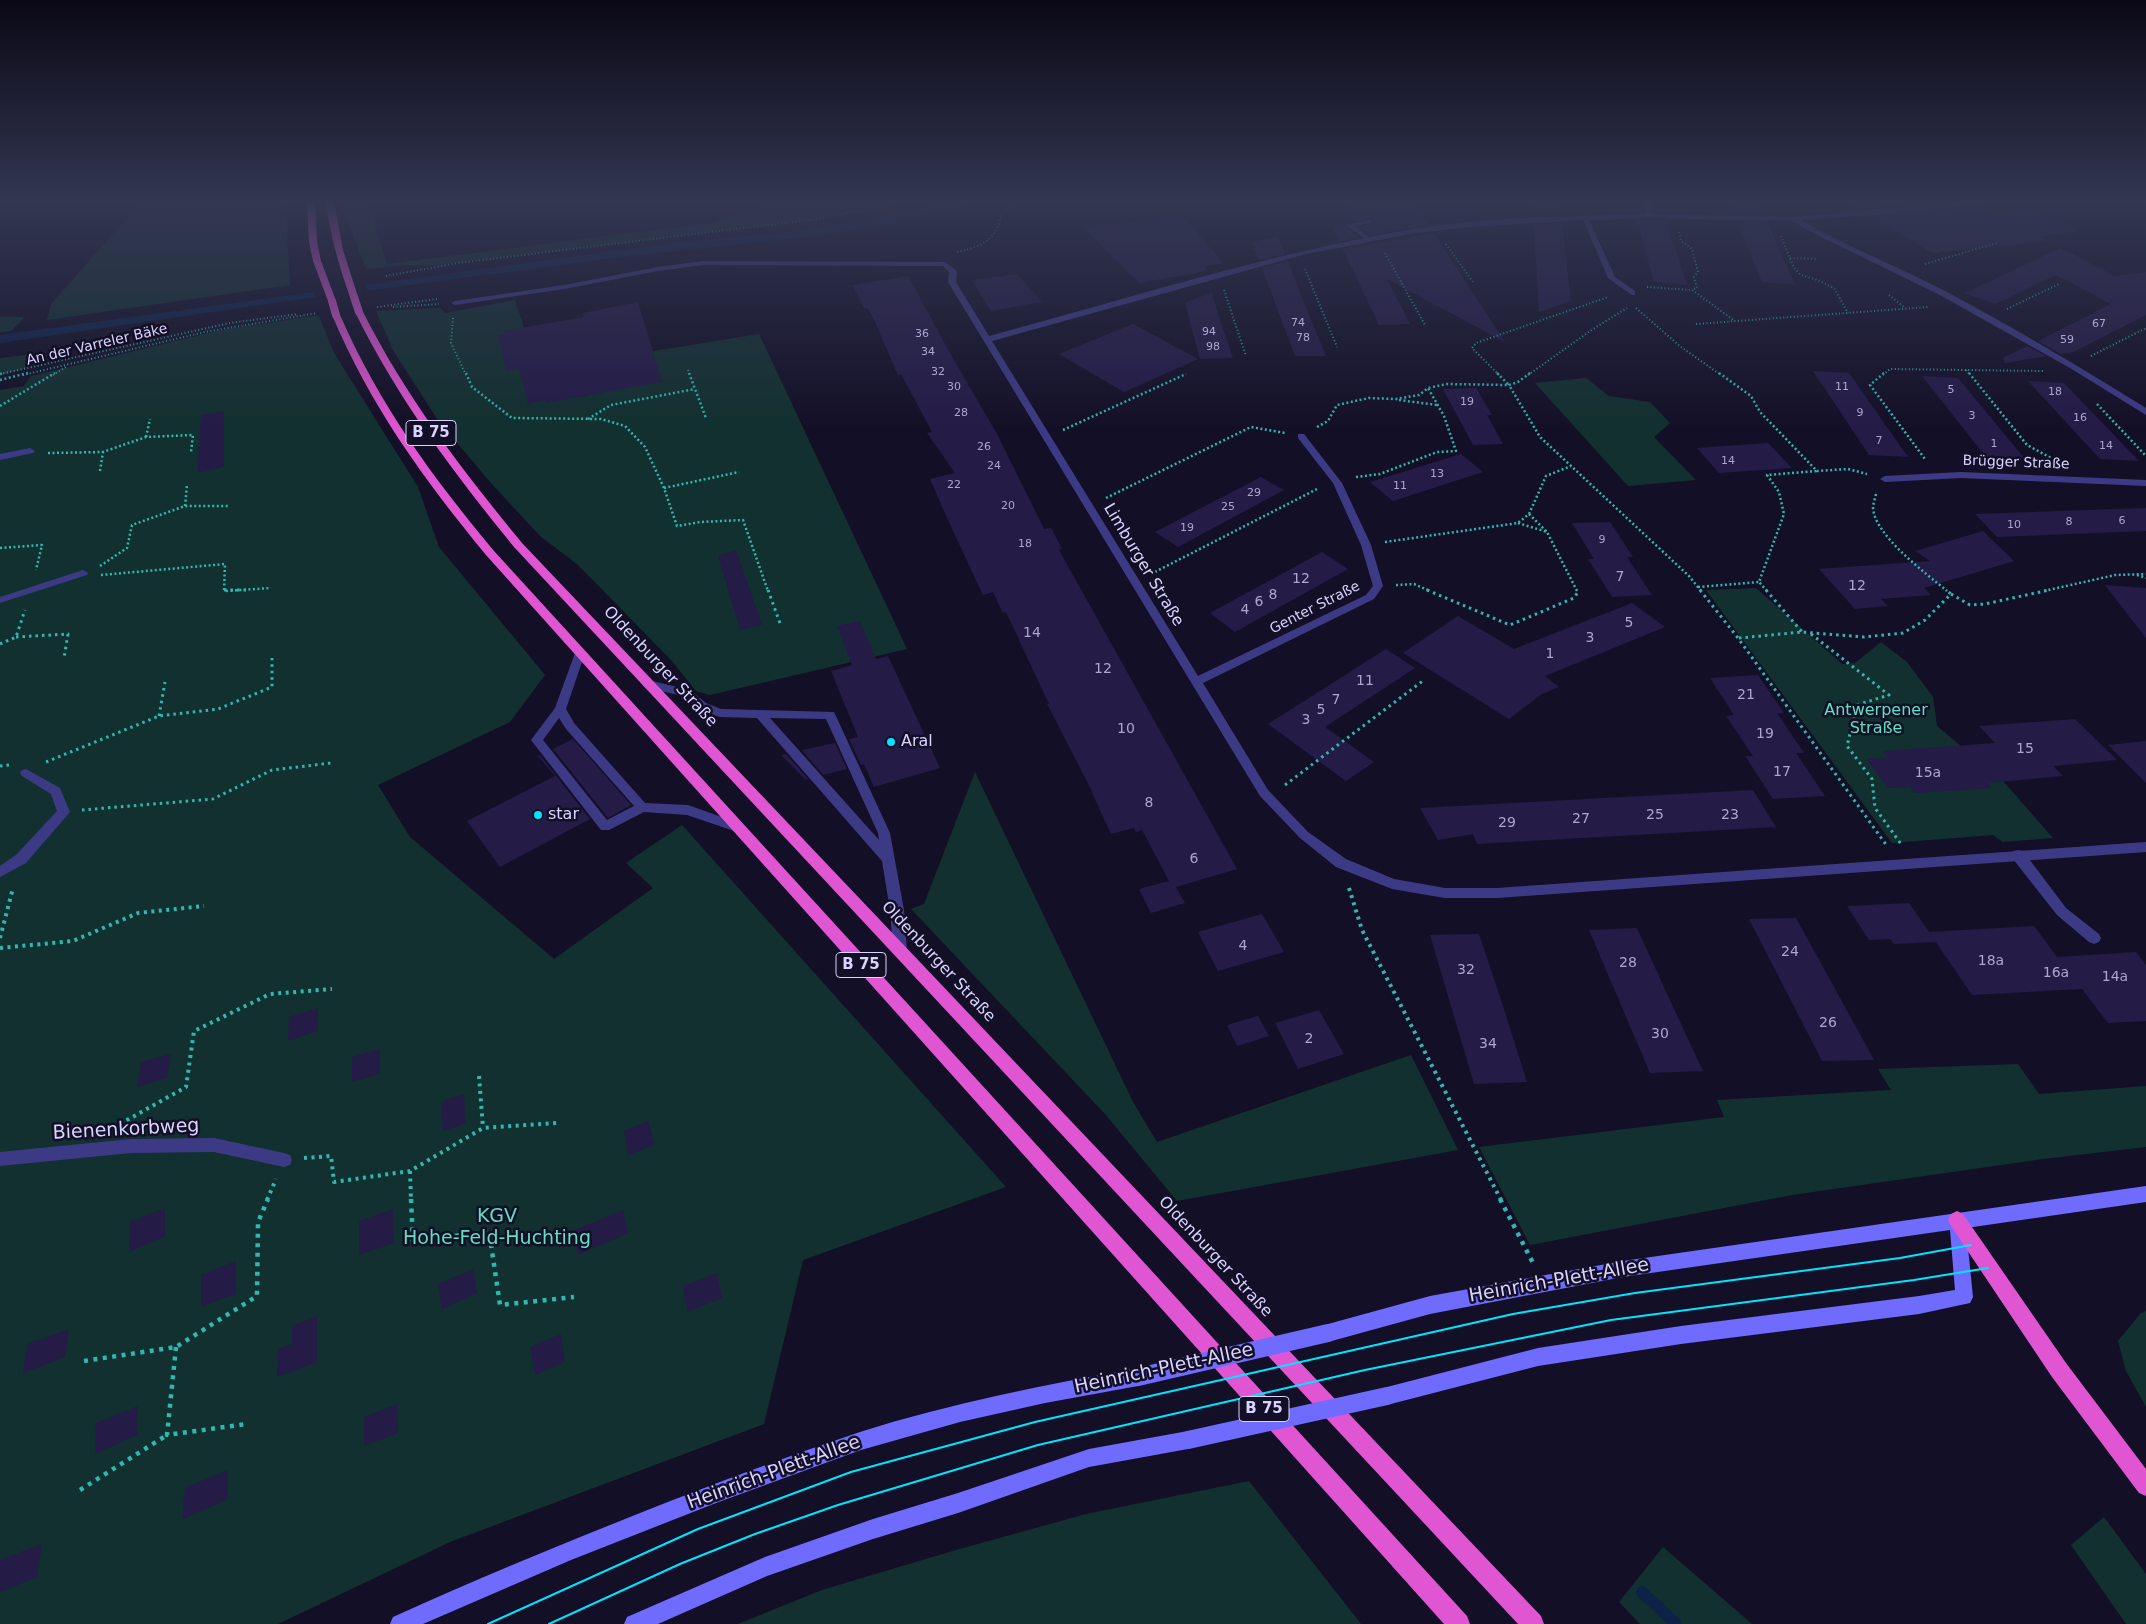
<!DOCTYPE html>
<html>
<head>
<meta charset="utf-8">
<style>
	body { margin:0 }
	canvas { display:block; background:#130f26 }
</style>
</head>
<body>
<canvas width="2146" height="1624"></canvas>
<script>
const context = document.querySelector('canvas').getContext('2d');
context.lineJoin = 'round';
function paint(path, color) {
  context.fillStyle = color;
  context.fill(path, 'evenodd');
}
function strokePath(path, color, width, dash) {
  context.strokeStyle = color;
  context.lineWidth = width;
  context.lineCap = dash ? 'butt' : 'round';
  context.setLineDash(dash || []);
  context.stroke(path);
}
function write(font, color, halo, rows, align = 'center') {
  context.font = font + ' "DejaVu Sans",sans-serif';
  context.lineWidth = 5;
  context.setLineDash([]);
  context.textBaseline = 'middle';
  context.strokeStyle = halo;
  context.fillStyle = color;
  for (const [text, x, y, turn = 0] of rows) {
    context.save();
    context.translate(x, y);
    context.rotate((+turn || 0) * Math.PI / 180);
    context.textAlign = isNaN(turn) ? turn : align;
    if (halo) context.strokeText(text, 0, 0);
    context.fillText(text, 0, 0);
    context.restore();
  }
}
paint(new Path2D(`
	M142 201H285L290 285 47 320 51 304Z
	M343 201H367L387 264 711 223 774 201H904L883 208 777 224 428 266 408 265 366 269 343 208Z
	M515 300 538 370 759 334 907 649 710 695 696 691 671 660 578 565 540 536 490 482 437 419 393 350 376 311 441 308 445 313Z
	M312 316H319L334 353 418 487 439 547 545 675 510 722 378 785 410 837 554 959 653 888 626 863 682 825 1006 1187 803 1260 764 1424 450 1542 278 1624H0V390L24 386 31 376 217 331Z
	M0 317H25L11 331 0 332Z
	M35 354 28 367 0 376V358Z
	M1586 378 1609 396 1650 402 1670 423 1654 437 1696 480 1628 486 1535 383Z
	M1756 588 1842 664 1855 663 1881 642 1907 662 1933 697 1937 726 2003 781 2053 838 2003 842 1993 835 1892 843 1706 590Z
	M975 772 1133 1102 1157 1142 1411 1055 1458 1150 1177 1201 1105 1114 911 909 924 904Z
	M2018 1064 2039 1094 2146 1086V1147L2043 1159 1792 1195 1530 1245 1479 1147 1724 1117 1717 1100 1891 1090 1878 1069Z
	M2146 1311V1407L2126 1371 2118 1341 2141 1313Z
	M1249 1481 1361 1624H738L822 1590 956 1550 1086 1514Z
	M2104 1517 2146 1574V1624H2126L2071 1545Z
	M1663 1547 1752 1624H1640L1619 1602Z`), '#12302f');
paint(new Path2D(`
	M952 201H984L872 227 815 236 628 256 281 302 0 343V335L680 242 789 232 840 225Z`), '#0c2248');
paint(new Path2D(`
	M364 282 369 293 316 300 313 288Z`), '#130f26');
strokePath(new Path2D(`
	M1642 1592 1676 1624`), '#0c2248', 12);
paint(new Path2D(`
	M1344 201H1415L1429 225 1369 235 1359 227 1372 224V219L1355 221 1344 211 1354 210Z
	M1532 201H1560L1562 214 1533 216Z
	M1729 201H1758L1763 214H1734Z
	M1843 201H1947L1857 209Z
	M1981 205V215L2025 210 2029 212 2036 211 2079 231 2039 237 2047 241 1933 253 1871 217Z
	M1182 215 1223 263 1205 266 1206 271 1139 283 1084 228Z
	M1637 220H1666L1687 285 1654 282Z
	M1738 222H1767L1795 285 1762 282Z
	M1562 223 1571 301 1539 312 1534 225Z
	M1344 224 1345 227 1359 237 1339 242 1332 227Z
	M1434 233 1445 250 1505 342 1387 279 1410 324 1379 325 1343 249Z
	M1278 237 1285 254 1259 260 1252 242Z
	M2061 248 2115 276 2146 272V315L2073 352 2061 354 2038 341 2111 304 2056 275 1995 304 1965 293Z
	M1288 261 1302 298 1326 356H1295L1262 268Z
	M1017 274 1042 302 991 311 972 280Z
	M908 276 951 355 997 434 1044 529 1051 528 1062 549 1059 550 1237 869 1176 887 1185 903 1151 913 1139 889 1169 881 1142 830 1136 832 1134 828 1111 834 1092 793H1093L1047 704H1049L1006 612 1003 613 993 592 983 595 952 529 930 479 955 473 927 433 932 432 901 374 898 375 872 315 867 308H864L852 285Z
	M1212 292 1218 314 1233 358 1200 359 1185 303Z
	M638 302 662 382 546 403 545 400 528 404 519 368 506 370 498 335 505 334 504 331 584 317 583 313Z
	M1133 324 1198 359 1124 392 1059 354Z
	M2027 346 2046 356 2005 363 2003 358Z
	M1813 371 1849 373 1908 457 1869 455Z
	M1922 376 1958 378 2025 459 1986 457Z
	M2028 381 2064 383 2139 461 2100 459Z
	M1476 388 1492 415H1487L1503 444 1473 445 1443 389Z
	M224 411V467L197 473 201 415Z
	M1768 443 1792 468 1719 473 1697 448Z
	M1461 454 1483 472 1393 501 1370 482Z
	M1261 477 1284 490 1178 547 1155 532Z
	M2146 508V531L1997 537 1975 514Z
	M1610 522 1633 557H1627L1652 595 1612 597 1588 559H1594L1572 523Z
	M1983 531 2014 561 1924 588 1931 595 1881 599 1888 606 1855 609 1819 569 1930 561 1915 551Z
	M736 550 762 625 740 630 718 556Z
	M1322 552 1348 569 1235 632 1210 613Z
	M2105 585 2146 588V638Z
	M1632 603 1665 627 1545 676 1559 687 1542 694 1509 719 1403 653 1458 616 1514 649Z
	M860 621 876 659 888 656 940 768 874 787 864 764 861 765 849 739 858 737 831 671 852 665 837 626Z
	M1386 649 1415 668 1325 727 1374 762 1346 781 1268 724Z
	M1758 675 1784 713H1777L1804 753H1796L1825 796 1773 799 1745 756H1753L1726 716 1734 715 1710 678Z
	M2075 719 2117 760 2053 766 2063 776 1988 783 1992 788 1915 793 1910 787 1888 788 1866 759 1887 757 1882 751 1995 743 1979 726Z
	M573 739 631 805 608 818 553 749Z
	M2146 741V783L2108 745Z
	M835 743 847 769 823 775 802 750Z
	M786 754 808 779 806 780 781 755Z
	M540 755 596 827 590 819 500 867 467 821 555 776 538 756Z
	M1753 790 1776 827 1477 844 1473 834 1438 840 1420 808Z
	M1909 903 1936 942 1894 944 1890 939 1869 940 1847 906Z
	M1262 914 1284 952 1218 971 1198 932Z
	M1796 918 1833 985 1874 1060 1822 1061 1749 919Z
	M2034 926 2057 957 2136 952 2146 965V1021L2108 1023 2082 989 1972 995 1929 932Z
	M1637 928 1668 996 1703 1071 1650 1073 1589 930Z
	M1479 934 1502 1003 1527 1082 1474 1084 1430 935Z
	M318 1008V1031L288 1041 289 1017Z
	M1319 1010 1344 1054 1298 1069 1275 1023Z
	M1258 1016 1269 1036 1237 1046 1227 1025Z
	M380 1049V1074L352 1082V1057Z
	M171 1054 167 1078 137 1087 141 1062Z
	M464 1094 466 1123 443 1131 441 1102Z
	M649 1121 654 1145 628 1155 624 1131Z
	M165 1208V1237L129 1252 130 1222Z
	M393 1209 394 1243 359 1255V1221Z
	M623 1210 628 1233 578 1255 573 1231Z
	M236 1261V1294L201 1307V1275Z
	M473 1269 477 1293 442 1309 438 1284Z
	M717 1273 722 1298 687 1312 683 1286Z
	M317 1316V1362L277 1377 278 1349 292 1344V1326Z
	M69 1329 65 1357 23 1373 27 1344Z
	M561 1334 565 1362 535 1375 530 1347Z
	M397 1404 398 1433 364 1446V1417Z
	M138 1406 137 1435 95 1454 96 1423Z
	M228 1470 227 1500 182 1519 185 1488Z
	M42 1544 37 1577 0 1592V1560Z`), '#241b47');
strokePath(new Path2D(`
	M1679 232 1681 241 1692 249 1698 272 1694 277 1697 288 1692 290 1735 321
	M1781 236 1794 268 1801 275 1818 280 1834 288 1848 313
	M1446 244 1473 282
	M957 252C975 248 990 244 998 226 1000 221 1001 214 1004 211 1011 205 1022 203 1030 201
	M1385 253 1425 325
	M1790 258 1818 259
	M1925 264 1997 243
	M1305 269 1337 347
	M386 276 458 263 818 219 914 201
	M1647 287 1692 290
	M1224 290 1246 356
	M1889 295 1905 308
	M377 307 437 299
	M393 307 439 304
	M1636 308 1681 347 1721 375
	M2007 309 2059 284
	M453 318 451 343 466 375
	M1696 324 1928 307
	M2091 356 2146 328
	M688 370 690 375
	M1966 370 1970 375
	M0 374 230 323 298 314
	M23 375 205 332 317 313
	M53 375 66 367
	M1499 375 1472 348 1476 343 1608 297
	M1528 375 1593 329 1627 308
	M1883 375 1890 369 2043 371`), '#2fb8b0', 2, [1, 2.5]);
strokePath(new Path2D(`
	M466 373 472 387 512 418 601 419 625 426 645 447 664 488 677 526 700 522 743 520 768 591
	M689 373 706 418
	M1497 373 1509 385
	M1530 373 1518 382 1509 385 1540 437 1689 576 1701 591
	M1719 373 1751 396 1760 412 1817 471 1848 469 1867 474
	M1884 373 1870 385 1925 459
	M1969 373 2027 445 2053 459
	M0 374 3 373
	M0 380 28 373
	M1399 400 1437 405
	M2097 404 2146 456
	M0 406 55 373
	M588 419 611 405 695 389
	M1317 427 1328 421 1337 405 1369 398 1396 399 1419 395 1428 388 1447 384 1507 385
	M1063 430 1186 374
	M146 437 150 419
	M48 453 103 452 146 437 193 435 191 452
	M100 471 103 452
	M1356 477 1380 474 1437 452 1456 451 1444 416 1428 388
	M664 488 739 472
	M1876 494C1875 498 1874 502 1873 506 1872 534 1927 574 1947 591
	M1106 498 1251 427 1285 433
	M185 506 187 485
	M1529 514 1547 532
	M1518 523 1547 532 1577 591
	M1385 542 1518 523 1529 514 1546 476 1571 466
	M0 548 42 545 36 570
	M100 566 127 548 132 525 185 506H228
	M1151 574 1319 488
	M101 575 225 564 224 591
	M2137 575 2146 578
	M1396 585 1414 584 1430 591
	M1698 587 1759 582
	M226 591 271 588
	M1767 591 1759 582 1784 514 1779 492 1767 475 1817 471
	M2044 591 2115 575 2146 574`), '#2fb8b0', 2.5, [2, 2.5]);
strokePath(new Path2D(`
	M224 590H246
	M768 590 781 626
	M1427 590 1510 625 1574 598 1578 592 1577 590
	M1700 590 1738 638 1887 846
	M1766 590 1802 632
	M1951 594 1970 605 1985 604 2049 590
	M1811 634 1889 695 1857 705 1847 746 1872 779 1875 808 1901 844
	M16 637 68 634 64 658
	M1739 638 1802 632 1864 637 1903 633 1925 620 1951 594 1946 590
	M0 644 16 637 25 610
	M159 716 165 682
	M46 762 159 716 218 709 272 687V658
	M0 766 9 765
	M1285 785 1424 680
	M82 810 213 799 272 770 331 763`), '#2fb8b0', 3, [2.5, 4]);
strokePath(new Path2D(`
	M1349 888 1362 930 1501 1200
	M0 938 13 888
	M0 948 73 941 138 913 204 906
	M479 1076 483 1128
	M120 1124 186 1087 194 1031 270 994 332 989
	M304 1158 331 1156 334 1182 410 1171 483 1128 557 1123
	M410 1171 411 1200
	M267 1200 276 1179`), '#2fb8b0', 4, [3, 4.5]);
strokePath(new Path2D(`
	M411 1199 413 1242 489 1231 500 1305 574 1297
	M1500 1199 1533 1263
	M176 1347 167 1435 246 1424
	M84 1361 176 1347 257 1296 258 1222 268 1199
	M80 1490 167 1435`), '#2fb8b0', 4.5, [4, 5.5]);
paint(new Path2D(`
	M1369 220 1371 221V223L1355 226 1371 239V241L1369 242 1346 225Z
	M30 448 35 451 33 453 0 460V454Z
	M83 570 88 573 87 575 0 603V597Z
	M580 649 585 653 566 709 574 723 645 803 688 805 741 824 743 827 741 830 737 832 687 815 644 812 609 830H601L531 740 555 708 575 653ZM559 718 566 729 634 806 607 820 543 740Z
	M648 680 690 690 706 703 721 709 834 712 890 833 904 910 907 951 905 955 900 957 895 955 893 951 890 910 882 861 757 718 720 717 698 709 682 696 644 687 642 684 644 681ZM770 718 826 719 878 833 879 840Z
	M26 769 60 788 70 812 26 863 0 877V866L16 855 57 811 51 794 22 776 20 773 22 770Z
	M2018 850 2023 851 2066 908 2099 934 2101 938 2099 942 2094 944 2089 942 2057 915 2013 859 2012 855 2013 851Z
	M214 1138 284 1153 290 1155 292 1160 290 1165 284 1167 214 1152 131 1153 0 1166V1152L131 1139Z`), '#3d3a85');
paint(new Path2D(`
	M1645 201H1651V214L1793 217 1972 201H1998L1890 214 1801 220C1847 247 1897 266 1945 291 2013 327 2080 367 2146 408V415L2070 368 1938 294 1821 237 1792 221 1648 218 1589 220 1615 277 1635 291V295H1632L1608 278 1583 220 1469 227 1416 233 1306 254 992 341 1198 676 1366 595 1373 586 1361 545 1333 483 1298 438V434H1304L1342 483 1371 545 1383 586 1374 599 1203 683 1268 790 1308 832 1346 859 1394 879 1445 888H1497L2146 842V852L1497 898H1445L1392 889 1336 867 1300 838 1260 796 948 282 949 272 943 266 703 265 658 271 564 289 455 305 451 303 455 301 564 285 658 267 703 261 945 262 957 271 956 282 989 336C1130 298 1270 253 1414 229 1488 217 1570 216 1645 214Z
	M1961 472 2146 480V486L1961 478 1885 482 1880 479 1885 476Z`), '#3d3a85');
paint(new Path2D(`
	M2146 1186V1202L1966 1228 1973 1297 1970 1303 1919 1314 1681 1344 1538 1366 1387 1405 1381 1402 1378 1396 1381 1390 1387 1387 1538 1348 1681 1326 1919 1296 1955 1290 1950 1230 1623 1277 1430 1314 1328 1342 1322 1339 1319 1333 1322 1327 1328 1324 1430 1296 1623 1261Z
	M1138 1368 1144 1371 1147 1377 1144 1383 1138 1386 1045 1403 960 1422 861 1450 716 1503 571 1560 423 1624H390L393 1617C476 1579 560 1545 645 1511 716 1483 788 1456 860 1432 951 1403 1045 1385 1138 1368Z
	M1188 1431 1195 1433 1197 1440 1195 1447 1188 1449 1089 1467 958 1513 873 1539 767 1576 658 1624H624L627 1617 765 1557 873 1519 958 1493 1089 1449Z`), '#6f6bff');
paint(new Path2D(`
	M307 201H315L317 242 321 261 336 301 335 303 328 301 313 261 309 242Z
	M326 201H334L343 250 358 297 357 299 350 297C339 266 330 235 326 201Z
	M356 310 363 312C406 397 462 470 522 543L1541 1616 1544 1624H1518L514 547C454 473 397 398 355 312Z
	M336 312 340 315C380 406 431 475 494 551L1467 1616 1470 1624H1444L486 555C423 478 371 407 332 315Z
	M1957 1211 1963 1214 2066 1363 2146 1469V1496L2139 1493 2052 1377 1951 1226 1948 1220 1951 1214Z`), '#e055d1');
strokePath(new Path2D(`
	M488 1624 698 1529 851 1472 1035 1422 1513 1314 1635 1293 1900 1258 1971 1245
	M549 1624 680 1564 755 1534 838 1505 1038 1445 1365 1370 1611 1320 1914 1280 1988 1268`), '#00e5ff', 2);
strokePath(new Path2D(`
	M1138 1377 1328 1333
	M1188 1440 1387 1396`), '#6f6bff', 18);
strokePath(new Path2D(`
	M354 297 359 312
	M332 301 336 315`), '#e055d1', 8);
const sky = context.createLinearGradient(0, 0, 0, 429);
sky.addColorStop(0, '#0a0815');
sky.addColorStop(0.47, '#333752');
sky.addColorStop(1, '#33375200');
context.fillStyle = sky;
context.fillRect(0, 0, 2146, 429);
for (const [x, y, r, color] of [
	[891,742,5,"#00e5ff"],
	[538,815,5,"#00e5ff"]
]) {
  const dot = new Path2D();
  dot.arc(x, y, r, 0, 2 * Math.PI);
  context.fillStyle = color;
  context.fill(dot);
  strokePath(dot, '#130f26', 2);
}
write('11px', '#aca6d1', null, [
	["74",1298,323],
	["67",2099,324],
	["94",1209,332],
	["36",922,334],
	["78",1303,338],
	["59",2067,340],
	["98",1213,347],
	["34",928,352],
	["32",938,372],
	["30",954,387],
	["11",1842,387],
	["5",1951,390],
	["18",2055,392],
	["19",1467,402],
	["28",961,413],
	["9",1860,413],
	["3",1972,416],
	["16",2080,418],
	["7",1879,441],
	["1",1994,444],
	["14",2106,446],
	["26",984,447],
	["14",1728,461],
	["24",994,466],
	["13",1437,474],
	["22",954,485],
	["11",1400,486],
	["29",1254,493],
	["20",1008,506],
	["25",1228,507],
	["6",2122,521],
	["8",2069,522],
	["10",2014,525],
	["19",1187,528],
	["9",1602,540],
	["18",1025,544]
]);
write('14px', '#d9d4ff', '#130f26', [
	["An der Varreler Bäke",97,345,-13],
	["Brügger Straße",2016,463,2],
	["Genter Straße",1315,608,-27]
]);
write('14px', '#aca6d1', null, [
	["7",1620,577],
	["12",1301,579],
	["12",1857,586],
	["8",1273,595],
	["6",1259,602],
	["4",1245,610],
	["5",1629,623],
	["14",1032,633],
	["3",1590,638],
	["1",1550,654],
	["12",1103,669],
	["11",1365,681],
	["21",1746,695],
	["7",1336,700],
	["5",1321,710],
	["3",1306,720],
	["10",1126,729],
	["19",1765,734],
	["15",2025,749],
	["17",1782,772],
	["15a",1928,773],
	["8",1149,803],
	["25",1655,815],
	["23",1730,815],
	["27",1581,819],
	["29",1507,823],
	["6",1194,859],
	["4",1243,946],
	["24",1790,952],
	["18a",1991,961],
	["28",1628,963],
	["32",1466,970],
	["16a",2056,973],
	["14a",2115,977],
	["26",1828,1023],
	["30",1660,1034],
	["2",1309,1039],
	["34",1488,1044]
]);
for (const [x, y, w] of [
	[431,433,50],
	[861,965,50],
	[1264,1409,50]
]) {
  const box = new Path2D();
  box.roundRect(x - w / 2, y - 12.5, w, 25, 4);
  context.fillStyle = '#130f26';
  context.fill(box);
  strokePath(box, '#d9d4ff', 1);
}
write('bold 15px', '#d9d4ff', null, [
	["B 75",431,433],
	["B 75",861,965],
	["B 75",1264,1409]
]);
write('16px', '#d9d4ff', '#130f26', [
	["Limburger Straße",1143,565,59],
	["Oldenburger Straße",660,667,47],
	["Oldenburger Straße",938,962,47],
	["Oldenburger Straße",1215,1257,47]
]);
write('16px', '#5fe0c0', '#130f26', [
	["Antwerpener",1876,711],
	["Straße",1876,729]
]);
write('16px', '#d9d4ff', '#130f26', [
	["Aral",901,742],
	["star",548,815]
], 'left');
write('19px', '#d9d4ff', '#130f26', [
	["Bienenkorbweg",126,1130,-3],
	["Heinrich-Plett-Allee",1559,1281,-10],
	["Heinrich-Plett-Allee",1164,1369,-12],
	["Heinrich-Plett-Allee",774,1473,-20]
]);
write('19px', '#5fe0c0', '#130f26', [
	["KGV",497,1217],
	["Hohe-Feld-Huchting",497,1239]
]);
</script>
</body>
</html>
